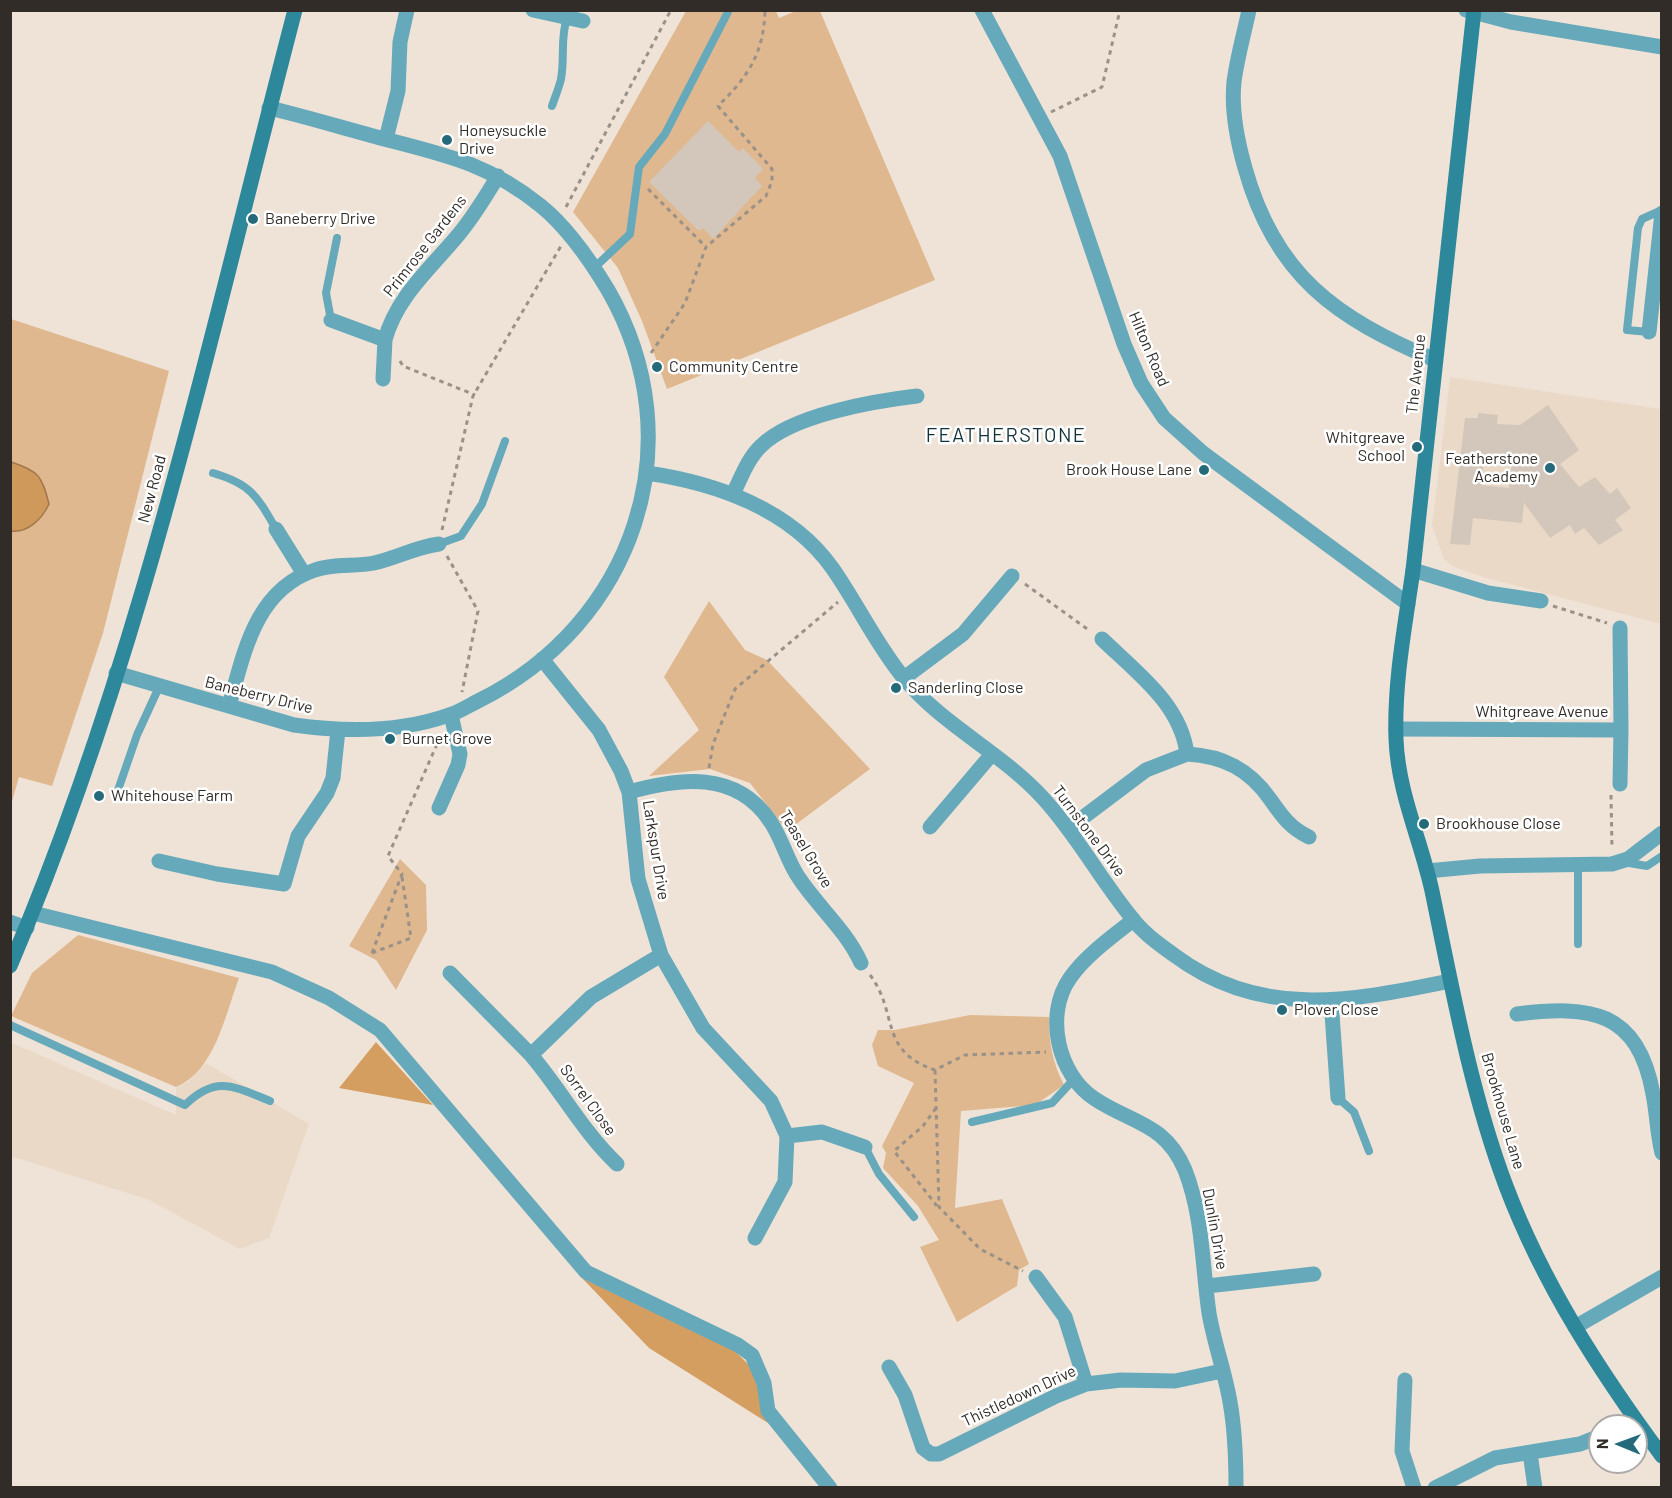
<!DOCTYPE html>
<html>
<head>
<meta charset="utf-8">
<style>
	body { margin:0 }
	#map { position:relative; width:1672px; height:1498px; overflow:hidden; background:#efe3d7; font-family:Barlow,sans-serif }
	canvas { display:block }
	.frame { position:absolute; inset:0; border:12px solid #312c27; pointer-events:none }
	.north { position:absolute; left:1588px; top:1414px; width:60px; height:60px; box-sizing:border-box; background:#fff; border:2px solid #adaba9; border-radius:50%; rotate:271deg; font-size:16px; font-weight:700; line-height:24px; text-align:center; color:#312c27 }
	.north::after { content:''; display:block; margin:auto; width:21px; height:27px; background:#256a7a; clip-path:polygon(50% 0,100% 100%,50% 72%,0 100%) }
</style>
</head>
<body>
<div id="map">
<canvas width="1672" height="1498"></canvas>
<div class="frame"></div>
<div class="north">N</div>
</div>
<script>
const context = document.querySelector('canvas').getContext('2d');
context.lineJoin = 'round';
function paint(path, color) {
  context.fillStyle = color;
  context.fill(path, 'evenodd');
}
function strokePath(path, color, width, dash) {
  context.strokeStyle = color;
  context.lineWidth = width;
  context.lineCap = dash ? 'butt' : 'round';
  context.setLineDash(dash || []);
  context.stroke(path);
}
function write(font, color, halo, rows, align = 'center') {
  context.font = font + ' Barlow,sans-serif';
  context.lineWidth = 5;
  context.setLineDash([]);
  context.textBaseline = 'middle';
  context.strokeStyle = halo;
  context.fillStyle = color;
  for (const [text, x, y, turn = 0] of rows) {
    context.save();
    context.translate(x, y);
    context.rotate((+turn || 0) * Math.PI / 180);
    context.textAlign = isNaN(turn) ? turn : align;
    if (halo) context.strokeText(text, 0, 0);
    context.fillText(text, 0, 0);
    context.restore();
  }
}
paint(new Path2D(`
	M1450 377 1661 409V624L1483 577 1454 567 1444 559 1432 526Z
	M10 1042 176 1115V1087L188 1082 206 1063 309 1124 269 1238 240 1249 149 1200 11 1156Z`), '#ebd9c7');
paint(new Path2D(`
	M686 11H776L779 18 796 11H820L935 280 667 389 642 321 618 268 573 212Z
	M11 319 169 371 103 633 52 786 19 777 11 805Z
	M709 601 745 650 767 660 870 769 787 831 750 783 710 769 649 776 699 730 664 677Z
	M400 859 426 885 427 930 396 990 376 960 349 946Z
	M78 935 239 978C225 1015 215 1071 176 1087L11 1016 32 973Z
	M970 1015 1049 1017C1049 1043 1052 1061 1064 1085L1035 1105 961 1111 955 1208 1002 1199 1029 1264 1019 1270 1017 1286 957 1322 920 1247 939 1240 918 1206 883 1168 886 1153 882 1146 914 1083 878 1066 872 1045 878 1030H895Z`), '#e0b88f');
paint(new Path2D(`
	M376 1042 433 1105 339 1088Z
	M582 1278 735 1351 752 1368 768 1423 649 1348Z`), '#d59e61');
const water = new Path2D(`
	M11 462C39 471 42 476 49 504 42 519 28 533 11 531Z`);
paint(water, '#d0995c');
strokePath(water, '#a0784c', 1.5);
paint(new Path2D(`
	M708 121 739 152 743 148 763 169 755 178 762 186 713 239 703 228 699 231 649 182Z
	M1548 405 1579 450 1560 464 1579 487 1595 477 1610 494 1617 488 1631 508 1615 520 1623 530 1599 545 1584 528 1575 534 1570 525 1550 538 1524 503 1522 523 1473 518 1470 545 1450 544 1465 418H1478V413L1498 415 1497 424 1520 425ZM1484 459 1512 462 1509 488 1482 485Z`), '#d3c7bb');
strokePath(new Path2D(`
	M1051 112 1102 87 1120 10
	M648 189 706 247
	M566 207 671 10
	M651 353 685 303 706 247 766 196 772 181V169L718 106C748 77 764 53 765 10
	M400 361 403 366 475 395
	M442 530 473 396 561 246
	M447 556 478 611 462 692
	M1025 584 1090 631
	M1553 606 1607 623
	M709 768 713 744 735 689 838 602
	M1611 795 1612 849
	M372 953 402 874 388 856 441 735
	M372 953 411 938 402 877
	M870 975C899 1013 878 1051 935 1070L965 1055 1046 1052
	M935 1070 939 1207 980 1249 1023 1271
	M936 1108 923 1126 894 1151 937 1206`), '#9a9188', 3, [4.5, 4.5]);
strokePath(new Path2D(`
	M552 106C555 97 559 88 561 79 565 58 560 38 567 18
	M595 267 630 234 639 167 665 134 729 10
	M331 320 326 293 337 238
	M1649 332 1627 330 1638 228 1642 219 1662 210
	M213 473C251 484 257 496 276 529
	M439 544 461 536 482 504 505 441
	M117 793 137 735 159 687
	M1623 862 1647 866 1662 856
	M1578 944V866
	M10 1025 185 1105C216 1075 233 1086 270 1101
	M1338 1098 1354 1112 1369 1151
	M972 1122 1052 1103 1075 1078
	M865 1147 879 1174 914 1217`), '#66a9bb', 8);
strokePath(new Path2D(`
	M533 10 583 21
	M982 10 1060 156 1124 344 1141 383 1164 418 1203 453 1408 604
	M1249 10C1244 34 1237 58 1234 82 1231 111 1237 140 1245 168 1275 276 1336 318 1435 360
	M1466 10 1511 22 1662 47
	M386 139 398 91 400 42 407 10
	M331 320 385 340C396 297 432 267 459 234 474 216 486 196 498 176
	M1649 332 1662 213
	M383 379 385 340
	M647 473C716 483 791 509 833 569 858 605 876 644 903 677 943 726 1001 752 1043 798 1077 835 1100 879 1132 918 1143 933 1159 944 1174 955 1261 1020 1351 1001 1450 981
	M733 494C741 478 748 458 761 446 792 415 874 401 917 396
	M276 529 304 574
	M1413 570 1488 593 1541 601
	M1102 639C1136 672 1181 704 1187 754 1223 756 1249 769 1270 799 1282 816 1290 828 1309 837
	M542 659 599 730 621 771 629 792 638 879 661 955 703 1028 771 1101 787 1136 785 1182 755 1238
	M116 673 294 725C344 732 401 732 449 715 459 712 468 706 478 701 634 624 696 443 608 290 590 260 568 228 541 206 489 164 446 155 384 139 346 129 308 117 269 108
	M904 678 963 634 1012 576
	M229 706C244 653 255 590 315 570 333 563 355 567 374 563 396 558 416 547 439 544
	M1396 729 1621 730 1620 628
	M1620 784 1621 730
	M629 792C679 778 736 770 770 821 782 838 787 861 799 878 819 908 846 930 861 963
	M439 808 458 765 460 754 451 715
	M930 827 992 754
	M1069 828 1146 770 1187 754
	M159 861 217 874 284 884 298 836 327 793 333 778 338 730
	M1427 871 1480 866 1612 864 1628 859 1662 833
	M33 913 272 972 329 998 380 1030 586 1272 738 1345 752 1355 764 1383 768 1411 830 1488
	M1133 920C1111 938 1086 955 1070 978 1044 1015 1058 1075 1095 1099 1133 1124 1165 1123 1185 1170 1203 1216 1202 1265 1209 1313 1214 1343 1225 1372 1230 1402 1235 1430 1236 1459 1236 1488
	M10 922 27 928
	M450 973 531 1055
	M1331 1000 1338 1098
	M1517 1014C1590 1005 1638 1010 1653 1094 1657 1114 1657 1133 1662 1153
	M787 1136 822 1132 865 1147
	M617 1164C583 1132 561 1090 531 1055L591 997 661 955
	M1036 1277 1065 1317 1086 1384
	M1207 1286 1314 1274
	M1575 1327 1662 1277
	M889 1367 905 1395 923 1448 931 1454H939L1056 1396 1086 1384 1121 1380 1175 1381 1222 1371
	M1405 1380 1402 1451 1414 1488
	M1620 1426 1634 1418
	M1530 1453 1535 1488
	M1435 1488 1495 1458 1580 1444 1600 1436`), '#66a9bb', 15);
strokePath(new Path2D(`
	M1474 10 1413 570C1405 626 1394 682 1396 739 1398 793 1421 840 1432 891 1452 988 1471 1093 1506 1186 1543 1284 1600 1372 1662 1456
	M10 966C141 660 211 331 295 10`), '#2e889c', 15);
for (const [x, y, r, color] of [
	[447,140,6,"#256a7a"],
	[253,219,6,"#256a7a"],
	[657,367,6,"#256a7a"],
	[1417,447,6,"#256a7a"],
	[1550,468,6,"#256a7a"],
	[1204,470,6,"#256a7a"],
	[896,688,6,"#256a7a"],
	[390,739,6,"#256a7a"],
	[99,796,6,"#256a7a"],
	[1424,824,6,"#256a7a"],
	[1282,1010,6,"#256a7a"]
]) {
  const dot = new Path2D();
  dot.arc(x, y, r, 0, 2 * Math.PI);
  context.fillStyle = color;
  context.fill(dot);
  strokePath(dot, '#fff', 2);
}
write('16px', '#312c27', '#fff', [
	["Honeysuckle",459,131],
	["Drive",459,149],
	["Baneberry Drive",265,219],
	["Community Centre",669,367],
	["Whitgreave",1405,438,"right"],
	["School",1405,456,"right"],
	["Featherstone",1538,459,"right"],
	["Academy",1538,477,"right"],
	["Brook House Lane",1192,470,"right"],
	["Sanderling Close",908,688],
	["Burnet Grove",402,739],
	["Whitehouse Farm",111,796],
	["Brookhouse Close",1436,824],
	["Plover Close",1294,1010]
], 'left');
write('16px', '#312c27', '#fff', [
	["Primrose Gardens",425,246,-52],
	["Hilton Road",1149,349,67],
	["The Avenue",1416,374,-84],
	["New Road",152,489,-75],
	["Baneberry Drive",259,695,14],
	["Whitgreave Avenue",1542,712],
	["Turnstone Drive",1089,831,53],
	["Teasel Grove",806,849,59],
	["Larkspur Drive",656,850,81],
	["Sorrel Close",588,1100,54],
	["Brookhouse Lane",1503,1111,74],
	["Dunlin Drive",1215,1229,80],
	["Thistledown Drive",1019,1396,-25]
]);
context.letterSpacing = '1.5px';
write('20px', '#113239', '#fff', [
	["FEATHERSTONE",1006,435]
]);
context.letterSpacing = '0px';
</script>
</body>
</html>
